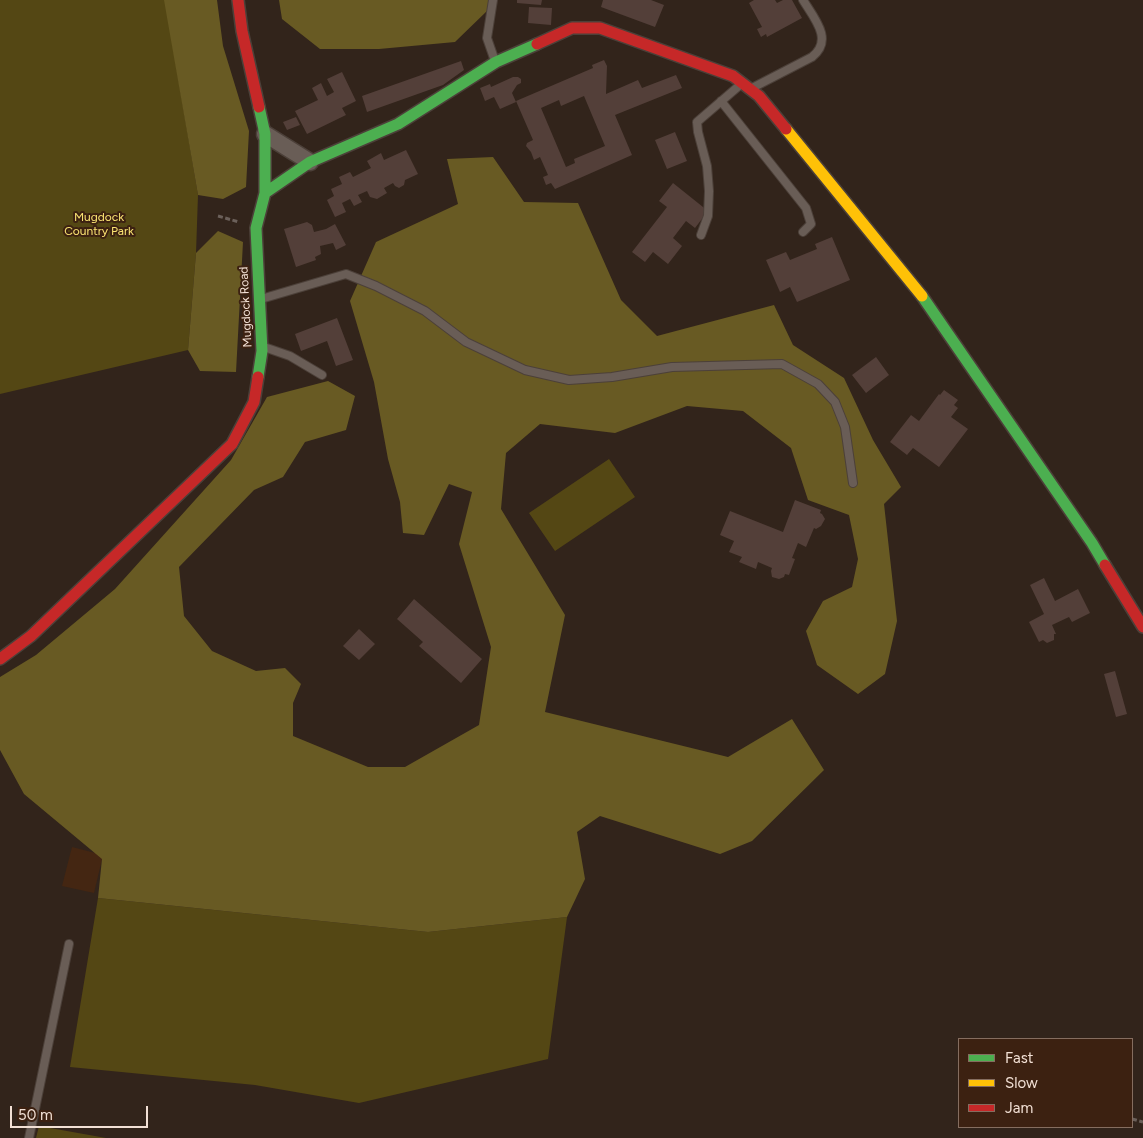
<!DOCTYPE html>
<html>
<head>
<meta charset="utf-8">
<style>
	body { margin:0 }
	#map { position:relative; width:1143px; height:1138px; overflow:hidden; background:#32241b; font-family:Figtree,sans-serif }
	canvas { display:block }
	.legend { position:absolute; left:958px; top:1038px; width:175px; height:90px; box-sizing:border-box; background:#3c2111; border:1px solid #856d5f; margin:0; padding:6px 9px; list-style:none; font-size:15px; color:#f2e0d5 }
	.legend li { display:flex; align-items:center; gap:10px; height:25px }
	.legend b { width:25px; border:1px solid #856d5f }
	.scale { position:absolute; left:10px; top:1106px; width:138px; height:22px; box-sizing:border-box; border:2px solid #f2e0d5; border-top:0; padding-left:6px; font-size:15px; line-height:18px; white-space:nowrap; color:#f2e0d5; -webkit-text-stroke:4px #3c2111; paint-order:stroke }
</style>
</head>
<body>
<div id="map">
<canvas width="1143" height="1138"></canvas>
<ul class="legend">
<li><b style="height:6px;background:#4caf50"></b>Fast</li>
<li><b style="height:6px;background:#ffc107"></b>Slow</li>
<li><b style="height:6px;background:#c62828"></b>Jam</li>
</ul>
<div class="scale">50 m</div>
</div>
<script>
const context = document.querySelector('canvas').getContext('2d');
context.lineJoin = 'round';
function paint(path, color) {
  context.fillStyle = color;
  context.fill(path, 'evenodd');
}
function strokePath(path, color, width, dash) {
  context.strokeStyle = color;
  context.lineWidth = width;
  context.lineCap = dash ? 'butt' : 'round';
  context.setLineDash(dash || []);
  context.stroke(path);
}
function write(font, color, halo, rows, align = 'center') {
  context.font = font + ' Figtree,sans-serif';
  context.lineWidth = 4;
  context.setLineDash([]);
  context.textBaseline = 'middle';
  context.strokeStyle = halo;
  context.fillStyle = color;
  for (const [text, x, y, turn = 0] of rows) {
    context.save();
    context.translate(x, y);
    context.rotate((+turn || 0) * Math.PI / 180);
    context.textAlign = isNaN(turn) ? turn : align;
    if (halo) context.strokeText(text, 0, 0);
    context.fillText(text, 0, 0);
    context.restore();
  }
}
paint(new Path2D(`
	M72 847 103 855 94 893 62 886Z`), '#442612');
paint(new Path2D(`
	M0 0H165L198 195 196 253 188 350 0 394Z
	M609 459 635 497 555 551 529 513Z
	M98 898 428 932 567 917 548 1059 359 1103 255 1085 70 1067Z
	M39 1126 106 1138H36Z`), '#544714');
paint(new Path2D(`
	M164 0H217L223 46 249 131 246 187 223 199 198 195Z
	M279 0H488V10L455 42 379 49H320L282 19Z
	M493 157 524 202 578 203 621 300 657 336 774 305 793 345 844 378 873 440 901 487 884 504 897 621 885 674 858 694 817 665 806 631 823 601 852 587 858 559 849 515 808 500 791 448 743 411 687 406 615 433 540 424 506 453 501 509 565 615 545 712 728 757 792 719 824 770 752 841 720 854 600 816 577 832 585 879 567 917 428 932 98 898 102 859 24 794 0 750V677L36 655 115 589 231 460 267 397 328 381 355 396 346 430 305 442 283 477 254 490 179 567 184 616 212 651 256 671 285 668 301 684 293 703V736L368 767H405L479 725 491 647 459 544 472 492 449 484 424 535 403 533 400 502 388 459 374 382 350 301 376 242 458 204 447 159Z
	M218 231 243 242 236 372 200 371 188 350 196 253Z`), '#685a23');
paint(new Path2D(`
	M517 0H542L541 5 517 3Z
	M603 0H651L664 5 655 27 601 7Z
	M754 0H775L777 3 783 0H792L802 18 767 37 766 34 761 37 757 29 762 27 749 3Z
	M529 7 552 8 551 25 528 23Z
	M604 60 607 66 606 94 638 80 642 88 676 75 682 88 615 115 632 155 555 189 551 183 546 185 543 177 548 175 540 157 534 160 531 152 526 146 527 143 533 140 516 101 593 68 592 65ZM584 96 605 146 574 159 575 163 566 167 541 108 559 100 561 106Z
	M461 61 464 70 443 85 367 112 362 96Z
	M342 72 356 101 342 108 346 115 307 134 295 111 318 100 312 88 321 83 327 96 334 92 327 79Z
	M513 77H518L521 79V83L517 85 512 93 516 102 500 109 494 97 485 101 480 88 490 84 491 87Z
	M296 117 300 125 287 130 283 122Z
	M675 132 687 161 667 169 655 140Z
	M406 150 418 174 405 180 404 185 399 188 395 186 393 183 384 188 387 193 377 199 370 197 367 191 358 195 362 202 354 206 350 199 342 203 346 212 335 217 327 200 334 196 331 189 342 184 339 177 350 172 353 177 371 168 367 161 381 153 384 160Z
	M673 183 708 211 695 228 686 221 673 238 682 246 668 264 653 252 645 262 632 252 667 207 659 201Z
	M307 222 312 225 314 232 326 229 335 224 346 245 336 250 333 243 320 246 321 254 315 257 316 260 296 267 284 229Z
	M832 237 850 280 797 302 790 287 780 292 766 260 786 252 790 260 817 249 815 244Z
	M337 318 353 360 336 366 327 341 301 351 295 334Z
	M876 357 889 375 866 393 852 375Z
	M944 390 958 400 954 405 958 408 951 417 968 429 939 467 913 448 907 455 890 442 911 415 919 421 939 394 940 395Z
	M795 500 821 510 820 513 822 514 825 519 821 526 816 529 814 528 806 547 798 543 792 558 795 559 789 575 785 574 784 577 779 579 772 577 771 571 772 568 758 562 756 569 739 562 742 557 729 552 734 541 720 535 730 511 783 532Z
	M1044 578 1055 601 1078 589 1090 613 1072 622 1069 617 1052 625 1056 634H1054V640L1047 643 1043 640 1039 642 1029 622 1044 614 1030 585Z
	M414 599 482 659 461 683 419 646 423 642 397 619Z
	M359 629 375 644 359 660 343 646Z
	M1115 671 1127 714 1116 717 1104 674Z`), '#533f39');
const lane = new Path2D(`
	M493 0 487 38 495 61
	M754 87 812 57C834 40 814 18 803 0
	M721 101 806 208 811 224 803 232
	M701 235 708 216 709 191 707 166 698 132 697 122 740 85
	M261 299 346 274 376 286 425 311 466 342 525 370 569 380 612 377 672 367 782 364 818 384 835 402 845 427 853 483
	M264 347 290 356 322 375
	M29 1138 69 944`);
const street = new Path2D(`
	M265 134 310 162`);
const fast = new Path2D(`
	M265 193 310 162 398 124 496 62 537 44
	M922 296 1092 543 1105 565
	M258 377 262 351 256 228 265 193V134L259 107`);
const slow = new Path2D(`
	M786 129 922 296`);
const jam = new Path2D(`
	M238 0 242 31 259 107
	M537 44 572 28H600L733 76 759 96 786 129
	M1105 565 1143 627
	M0 659 31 636 232 444 254 402 258 377`);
strokePath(lane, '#4c4039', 10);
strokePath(street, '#4c4039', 19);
strokePath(fast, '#4c4039', 14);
strokePath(slow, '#4c4039', 14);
strokePath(jam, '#4c4039', 14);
strokePath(new Path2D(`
	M218 216 239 222
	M1132 1119 1143 1122`), '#6b605a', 3, [5, 2.5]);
strokePath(lane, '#695d56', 8);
strokePath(street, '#695d56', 16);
strokePath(fast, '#4caf50', 11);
strokePath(slow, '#ffc107', 11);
strokePath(jam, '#c62828', 11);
write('12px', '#fbe473', '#3c2111', [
	["Mugdock",99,217],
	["Country Park",99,231]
]);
write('12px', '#f2e0d5', '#3c2111', [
	["Mugdock Road",246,307,-93]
]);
</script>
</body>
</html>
